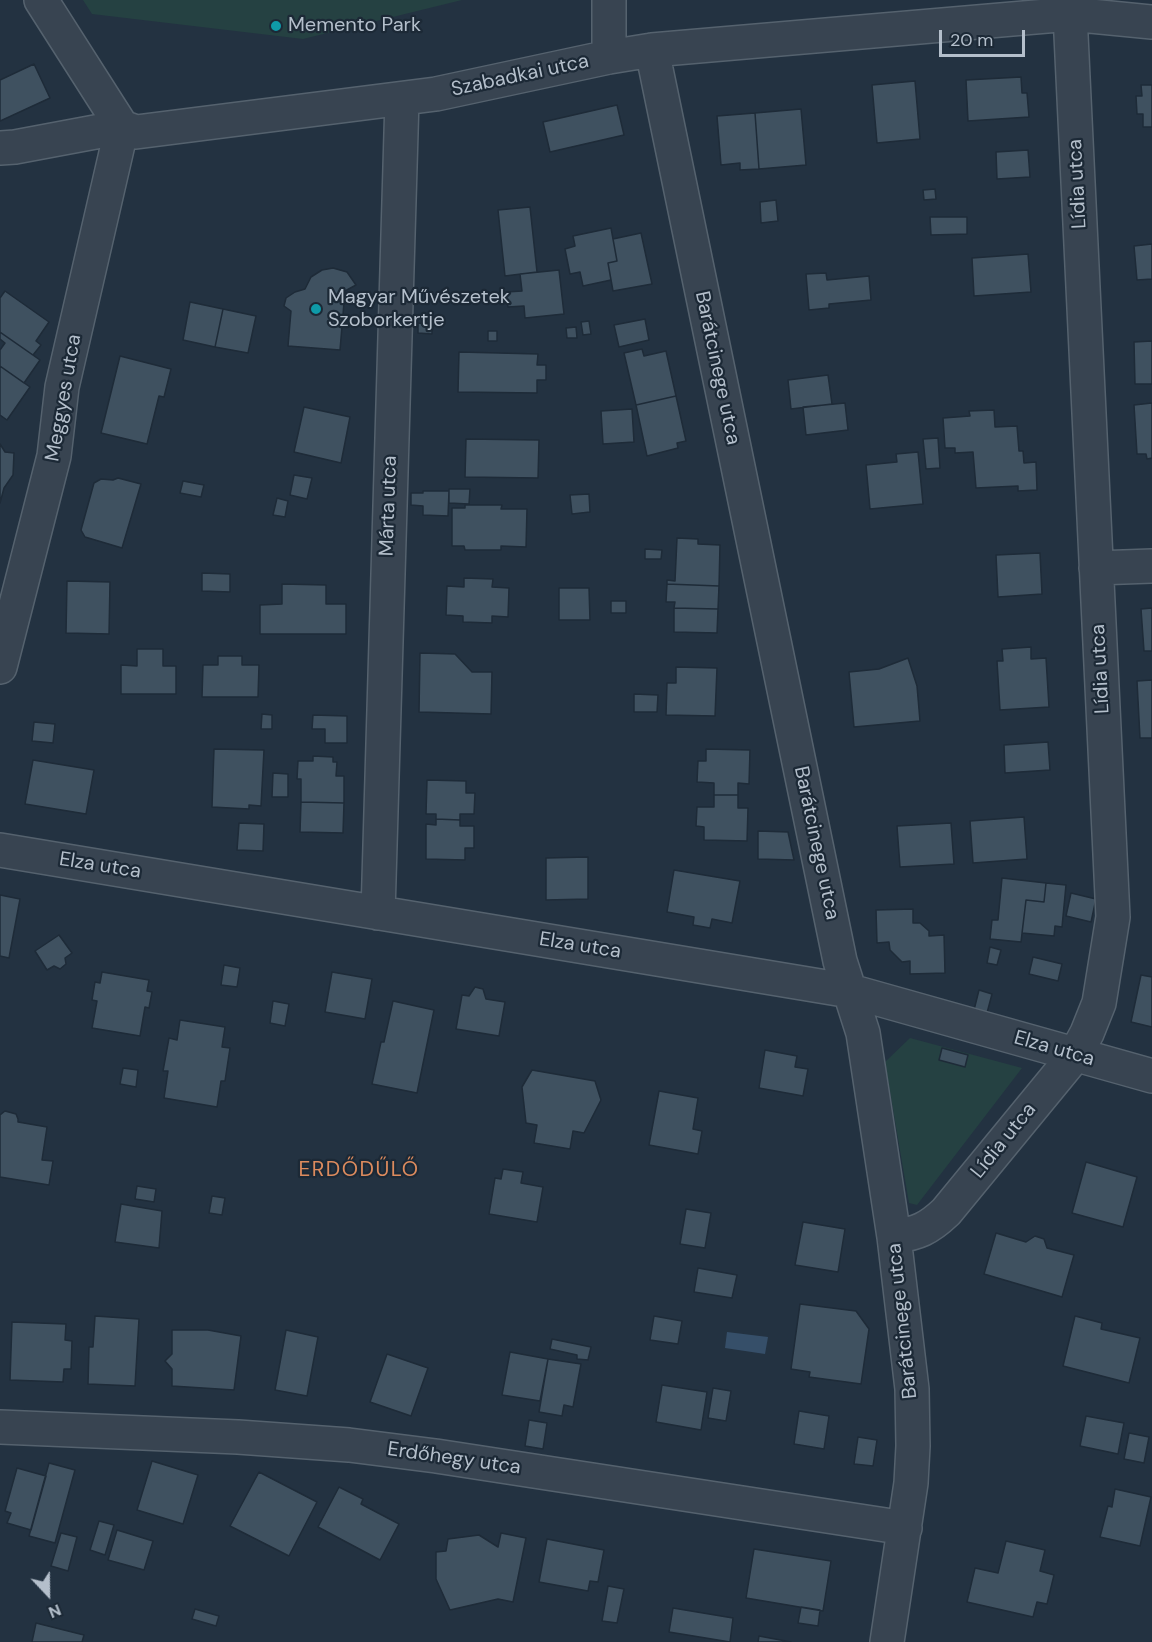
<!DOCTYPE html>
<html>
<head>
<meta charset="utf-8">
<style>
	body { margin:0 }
	#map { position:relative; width:1152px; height:1642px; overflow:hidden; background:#233241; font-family:"DM Sans",sans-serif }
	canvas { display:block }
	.north { position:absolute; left:18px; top:1564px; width:60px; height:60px; -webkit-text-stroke:4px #1c2936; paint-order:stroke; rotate:158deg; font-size:16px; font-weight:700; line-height:24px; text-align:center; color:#b4bfcb }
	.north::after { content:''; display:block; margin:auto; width:21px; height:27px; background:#b4bfcb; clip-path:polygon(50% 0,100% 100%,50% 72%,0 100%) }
	.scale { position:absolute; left:939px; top:30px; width:86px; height:27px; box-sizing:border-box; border:3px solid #b4bfcb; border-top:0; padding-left:8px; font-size:18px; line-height:21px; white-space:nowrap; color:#b4bfcb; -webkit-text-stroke:4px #1c2936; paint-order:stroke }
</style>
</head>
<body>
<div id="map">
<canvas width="1152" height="1642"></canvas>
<div class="north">N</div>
<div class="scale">20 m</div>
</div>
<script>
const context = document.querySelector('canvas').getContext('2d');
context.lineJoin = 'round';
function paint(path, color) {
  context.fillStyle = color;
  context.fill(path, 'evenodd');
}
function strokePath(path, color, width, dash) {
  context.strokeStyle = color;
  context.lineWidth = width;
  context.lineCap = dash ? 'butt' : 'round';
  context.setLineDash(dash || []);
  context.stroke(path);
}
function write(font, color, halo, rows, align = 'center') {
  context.font = font + ' "DM Sans",sans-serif';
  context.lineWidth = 4.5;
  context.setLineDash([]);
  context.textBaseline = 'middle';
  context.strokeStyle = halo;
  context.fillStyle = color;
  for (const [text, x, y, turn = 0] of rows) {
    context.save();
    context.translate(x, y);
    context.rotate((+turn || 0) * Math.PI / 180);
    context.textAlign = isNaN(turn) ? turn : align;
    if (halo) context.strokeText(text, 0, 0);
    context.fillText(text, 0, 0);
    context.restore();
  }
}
paint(new Path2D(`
	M83 0H462L303 39 92 14Z
	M910 1038 1022 1068 917 1205 909 1203 885 1062Z`), '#254142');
paint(new Path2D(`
	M727 1332 768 1337 765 1354 725 1348Z`), '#364f69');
const building = new Path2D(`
	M34 64 50 98 0 121V80Z
	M1021 77 1022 93H1027L1029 117 968 121 966 80Z
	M915 81 920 139 877 143 872 85Z
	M1141 85H1152V127H1143V114H1137L1136 96H1142Z
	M617 105 624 135 550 152 543 122Z
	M801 109 806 165 759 169 755 113Z
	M755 113 759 169 740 170V163L721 165 717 116Z
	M1028 150 1030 177 997 179 996 152Z
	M935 189 936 199 924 200 923 190Z
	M776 200 778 221 761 223 760 202Z
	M530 207 537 272 505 276 498 210Z
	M930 217H967V234L931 235Z
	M611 228 617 261 608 263 611 280 583 286 580 272 570 274 565 249 575 246 573 236Z
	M641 233 652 284 613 291 608 263 617 261 613 239Z
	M1152 244V279L1137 280 1134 246Z
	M1028 254 1031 292 974 296 972 258Z
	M333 268 347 272 356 285 345 291 340 350 288 346 291 311 284 306 286 298 295 292 305 289 311 277 322 270Z
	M559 270 564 314 525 318 524 306 508 307 506 292 522 291 520 274Z
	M826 273 827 280 869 276 871 300 829 304V308L809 310 806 274Z
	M5 291 49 322 36 341 41 345 33 355 0 332V298Z
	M190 302 223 309 215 347 183 340Z
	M223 309 256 316 248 353 215 347Z
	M645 319 649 340 619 347 614 325Z
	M589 321 591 334 583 335 581 322Z
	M418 323 432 324V334L418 333Z
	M576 327 577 338H567L566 328Z
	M488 331H497V341H488Z
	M0 332 40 360 24 383 0 366V350L5 343 0 339Z
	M1152 341V384H1135L1134 342Z
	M642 349 644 356 666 351 676 396 636 405 624 353Z
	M459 352 538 354 537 365H546V380H537V393L458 392Z
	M120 356 171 369 164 397 159 396 147 444 101 433Z
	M0 366 30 387 7 420 0 415Z
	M828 375 832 404 791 409 788 380Z
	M676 396 686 441 677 443 678 448 647 456 636 405Z
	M845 403 848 430 806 435 803 407Z
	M1152 403V458L1147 459 1146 454H1137L1134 405Z
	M304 407 350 417 341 463 294 452Z
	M632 409 634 442 603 444 601 411Z
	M994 410 995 427 1017 426 1019 451H1023L1024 463 1036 462 1037 490 1018 491V486L976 488 973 452 955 453V448H945L943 418 970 416 969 411Z
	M938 438 940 468 926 469 923 439Z
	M466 439 539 440 538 478 465 477Z
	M0 444 5 452 14 453 13 475 4 488 0 503Z
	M918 452 923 504 870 509 866 465 897 462 896 454Z
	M294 475 312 478 307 499 290 495Z
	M118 478 141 484 122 548 85 537 81 530 94 483 101 479 113 480Z
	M183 481 204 485 201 497 180 493Z
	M449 489H470L469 504 449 503Z
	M423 491H449L448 516 423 515V506L411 505V493H423Z
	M589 494 590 512 572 514 570 495Z
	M277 498 288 501 285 517 273 515Z
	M465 505H502L501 509H527L526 547 501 546V550H465L464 546H452V508H465Z
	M677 538 698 539V544L720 545 719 586 667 584V580L675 581Z
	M645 549 662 550 661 559H645Z
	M1040 553 1042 594 998 597 996 555Z
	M202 573 230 574V592L202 591Z
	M464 578 493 579 492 587 509 588 508 617 492 616V623L463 622V616L446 615 447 586 464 587Z
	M67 581 110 582 109 634 66 633Z
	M282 584 326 585V604H346V634H260V605L282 604Z
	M667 584 719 586 718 609 674 608 675 602H666Z
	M559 588H589L590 620H559Z
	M611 601H626V613H611Z
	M674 608 718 609 717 633 674 632Z
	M1152 608V651H1144L1141 609Z
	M1031 647V659L1046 658 1049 707 1000 710 997 661H1003L1002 649Z
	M137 649H163V666H176V694H121V665L137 666Z
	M420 653 455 654 472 672H492L491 714 419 712Z
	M218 656H242V665H259L258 697H202L203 665H218Z
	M908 658 917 686 920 721 854 727 849 672 879 669Z
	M676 667 717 668 715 716 666 715 667 683H676Z
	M1152 680V738H1140L1137 681Z
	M634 694 658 695 657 712H634Z
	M262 714 272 715V729H261Z
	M313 715 347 716V743H325V729H312Z
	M34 722 55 724 53 743 32 741Z
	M1048 742 1050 770 1005 773 1004 745Z
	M214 749 264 750 261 806 249 805V809L212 807Z
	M706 749 750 750 749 784 738 783V795H714V783L697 782 698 761H706Z
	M313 756 333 757V762H337L336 776H344V803L301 802V779H297L298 761H313Z
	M33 760 94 770 86 814 25 804Z
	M273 773 288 774V797H272Z
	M427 780 466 781V793H475L474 814H460V820L436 819V814H426Z
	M714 795H738V808H748L747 841 704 840V827L696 826 697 807H714Z
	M301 802 344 803 343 833 300 832Z
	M1024 817 1027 859 973 863 970 821Z
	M436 819 460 820V826H474V848H465V860L426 859V824L436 825Z
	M239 823 264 824 263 851 237 850Z
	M951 823 954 864 900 867 897 826Z
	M758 831 788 832 794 860 758 859Z
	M588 857V899L546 900V858Z
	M674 870 740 881 732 923 712 919 710 928 693 925 694 917 667 912Z
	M1002 878 1046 883 1044 902 1026 900 1021 942 990 939 992 920H998Z
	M1046 883 1066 885 1062 927 1055 926 1054 936 1022 933 1026 900 1044 902Z
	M1071 893 1096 899 1091 922 1066 916Z
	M0 895 20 899 9 958 0 956Z
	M913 909V923H920L929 931V936L944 935 945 973 910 974V961L902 962 890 950 889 942 877 943 876 910Z
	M59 935 72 953 65 958 66 964 60 969 54 966 47 970 35 951Z
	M990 947 1001 950 997 965 987 963Z
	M1033 957 1062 964 1058 981 1029 974Z
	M224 965 240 968 237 987 221 985Z
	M102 972 149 980 147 991 152 992 149 1008 145 1007 140 1036 92 1028 97 1001 92 1000 95 982 100 983Z
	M332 972 372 979 365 1019 325 1012Z
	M1141 975 1152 977V1027L1131 1022Z
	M475 987 483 989 486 999 505 1002 499 1036 456 1029 462 995 469 996Z
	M979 990 992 994 987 1013 974 1010Z
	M273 1001 289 1004 285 1026 270 1023Z
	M393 1001 434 1010 417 1093 372 1084 381 1042H384Z
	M180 1020 225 1027 222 1047 230 1048 225 1081H221L217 1107 164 1098 168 1071H163L169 1038 177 1040Z
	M942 1048 968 1055 965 1067 939 1060Z
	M765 1050 797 1056 795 1067 808 1069 803 1096 759 1088Z
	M123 1068 138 1070 136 1087 120 1084Z
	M532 1070 595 1081 601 1100 584 1133 573 1131 570 1149 534 1143 537 1125 526 1123 522 1087Z
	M659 1091 698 1098 693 1129 702 1131 698 1154 649 1145Z
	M5 1111 16 1114 18 1119V1122L47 1127 42 1160 53 1161 49 1185 0 1177V1115Z
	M1086 1162 1137 1177 1123 1227 1072 1213Z
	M503 1169 523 1172 521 1183 543 1187 537 1222 489 1214 495 1178 501 1179Z
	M137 1186 156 1189 154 1202 135 1199Z
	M212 1196 225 1198 222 1215 209 1213Z
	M121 1204 162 1211 159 1248 115 1242Z
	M686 1209 711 1213 705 1248 680 1244Z
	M803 1222 845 1229 838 1272 795 1265Z
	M996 1233 1026 1242 1035 1236 1044 1239 1047 1248 1074 1255 1062 1297 984 1274Z
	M698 1268 737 1275 732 1298 694 1292Z
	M800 1304 856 1311 869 1329 861 1384 809 1377 810 1372 791 1369Z
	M95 1316 139 1319 135 1386 88 1384 89 1347H93Z
	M654 1316 682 1321 678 1344 650 1340Z
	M1075 1316 1102 1323 1101 1329 1140 1338 1129 1383 1063 1366Z
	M12 1322 66 1324 65 1340 72 1341 71 1369H64L63 1382 10 1380Z
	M172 1330H208L241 1336 234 1390 172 1386V1369L165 1361 172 1354Z
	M286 1330 318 1337 307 1396 275 1390Z
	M552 1339 591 1347 588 1360 577 1359V1355L550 1349Z
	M510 1352 548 1359 540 1401 502 1395Z
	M387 1354 428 1368 411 1416 370 1402Z
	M548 1359 581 1364 573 1407 564 1405 562 1416 539 1412Z
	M662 1385 707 1392 701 1430 656 1422Z
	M713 1388 731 1391 726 1421 708 1418Z
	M799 1411 829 1416 824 1449 794 1444Z
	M1086 1416 1124 1423 1118 1454 1080 1446Z
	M529 1420 547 1423 543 1449 525 1446Z
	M1129 1433 1149 1437 1144 1463 1124 1459Z
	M858 1437 877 1440 873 1466 854 1464Z
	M152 1461 198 1475 183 1524 137 1510Z
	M49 1463 75 1470 55 1543 29 1536Z
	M17 1468 46 1476 31 1530 7 1523 11 1513 5 1511Z
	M259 1472 317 1502 289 1556 230 1526Z
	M339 1487 363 1499 361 1504 399 1524 380 1560 318 1527Z
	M1115 1489 1151 1497 1140 1546 1100 1537 1108 1506 1112 1507Z
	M99 1521 114 1525 105 1555 90 1550Z
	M117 1530 153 1541 144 1570 108 1560Z
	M61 1533 77 1537 68 1571 51 1566Z
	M501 1533 526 1538 513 1602 498 1599 450 1610 436 1579V1552L446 1551 448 1539 479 1535 498 1547Z
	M547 1539 604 1550 598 1582 590 1581 588 1591 539 1582Z
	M1006 1541 1045 1550 1040 1571 1054 1575 1047 1604 1037 1602 1033 1617 967 1602 975 1568 998 1573Z
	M754 1549 831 1561 823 1611 746 1598Z
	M608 1586 624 1589 617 1623 602 1621Z
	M801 1607 820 1610 818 1626 798 1623Z
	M673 1608 733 1618 730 1642 669 1632Z
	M195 1609 219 1616 216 1626 192 1619Z
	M36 1623 84 1635 82 1642H32Z
	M759 1636 791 1642H758Z`);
paint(building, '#3f5160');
strokePath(building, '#1e2b38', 1.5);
const minor = new Path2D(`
	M41 0 122 127 136 132 436 94 609 57 652 50 1070 14 1152 22
	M609 0V57
	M652 50 840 961 863 1033 894 1237 912 1389 913 1446 911 1483 887 1642
	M0 148 15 147 122 127
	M1096 568 1152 566
	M0 667 54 456 62 387 122 127
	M0 850 850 991 1152 1076
	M378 913 402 99
	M894 1237C918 1233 928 1229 946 1212L1075 1055 1087 1033 1099 1003 1113 917 1070 14
	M0 1427 238 1437 349 1445 436 1456 905 1528`);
strokePath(minor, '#55626e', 36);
strokePath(minor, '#384451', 33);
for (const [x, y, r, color] of [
	[276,26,6,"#0f9aa8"],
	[316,309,6,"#0f9aa8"]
]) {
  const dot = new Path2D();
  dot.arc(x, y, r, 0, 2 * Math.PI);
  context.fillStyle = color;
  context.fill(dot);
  strokePath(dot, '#1c2936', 2);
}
write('20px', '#b4bfcb', '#1c2936', [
	["Memento Park",288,26],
	["Magyar Művészetek",328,298],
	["Szoborkertje",328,321]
], 'left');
write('20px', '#b4bfcb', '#1c2936', [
	["Szabadkai utca",520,76,-12],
	["Lídia utca",1078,184,-93],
	["Barátcinege utca",717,368,78],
	["Meggyes utca",64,398,-80],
	["Márta utca",389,506,-88],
	["Lídia utca",1101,669,-93],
	["Barátcinege utca",816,843,78],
	["Elza utca",100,866,9],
	["Elza utca",580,946,9],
	["Elza utca",1054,1049,16],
	["Lídia utca",1004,1141,-51],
	["Barátcinege utca",903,1321,-96],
	["Erdőhegy utca",454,1459,8]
]);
context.letterSpacing = '1.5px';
write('21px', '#dc8b5e', '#1c2936', [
	["ERDŐDŰLŐ",359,1170]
]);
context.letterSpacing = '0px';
</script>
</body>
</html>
